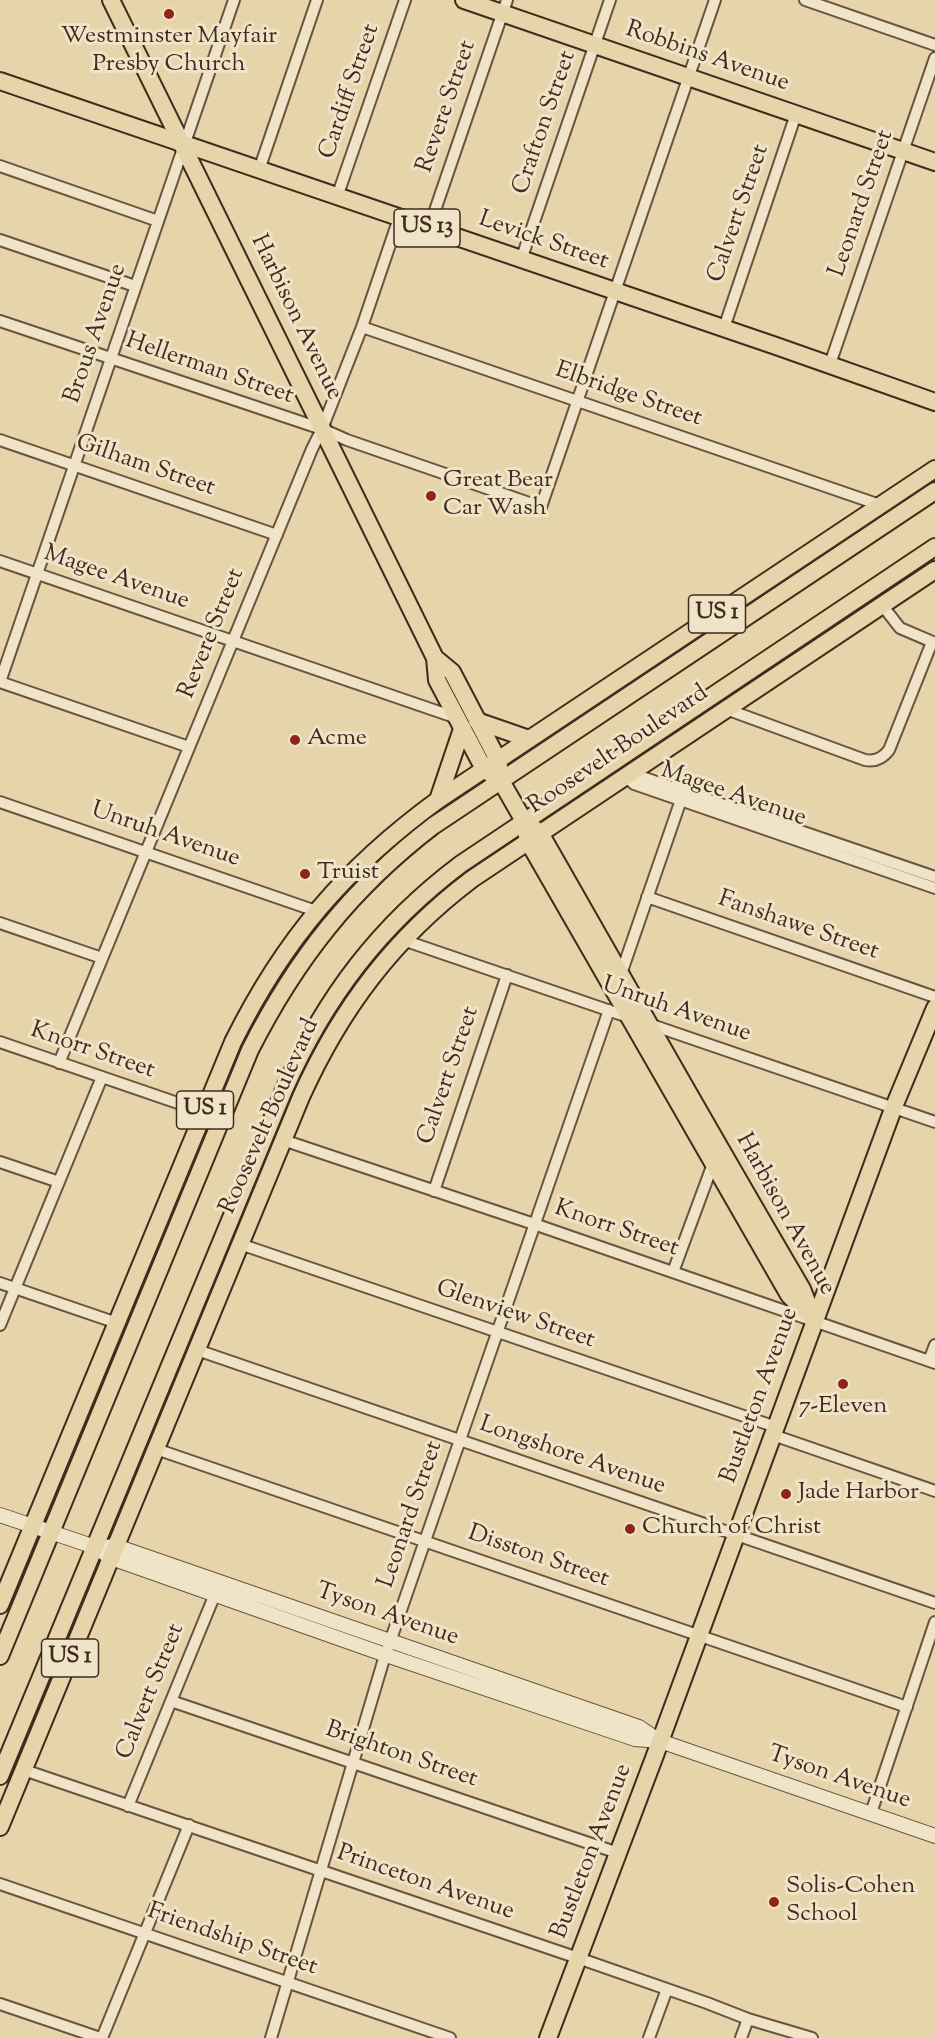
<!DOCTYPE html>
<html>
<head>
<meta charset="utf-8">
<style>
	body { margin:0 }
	canvas { display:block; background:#e6d4aa }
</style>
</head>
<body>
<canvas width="935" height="2038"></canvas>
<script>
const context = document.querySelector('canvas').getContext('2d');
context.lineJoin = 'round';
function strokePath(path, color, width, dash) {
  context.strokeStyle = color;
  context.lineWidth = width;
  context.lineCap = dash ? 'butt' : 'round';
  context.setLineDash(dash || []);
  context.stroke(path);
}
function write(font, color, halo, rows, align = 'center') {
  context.font = font + ' "Sorts Mill Goudy",serif';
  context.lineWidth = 6;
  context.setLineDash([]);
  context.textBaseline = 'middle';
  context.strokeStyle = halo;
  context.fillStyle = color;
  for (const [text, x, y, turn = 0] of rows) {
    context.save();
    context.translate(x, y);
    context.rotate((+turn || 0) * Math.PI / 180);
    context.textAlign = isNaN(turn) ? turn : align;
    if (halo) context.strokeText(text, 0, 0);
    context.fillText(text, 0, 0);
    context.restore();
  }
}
const minor = new Path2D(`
	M805 0 935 45
	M0 166 158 221
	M259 170 317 0
	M337 197 405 0
	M429 228 507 0
	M0 240 135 286
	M521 260 610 0
	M0 321 322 429 347 440 541 507 715 0
	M362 327 880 505
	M724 328 796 114
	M830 364 935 58
	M0 440 277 535
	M0 561 457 718
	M882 605 900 628 935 643
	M0 682 234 0
	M0 682 189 747
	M726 709 865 760C875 762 883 758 889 750L932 642
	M625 776 634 784 935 888
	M625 776 645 778 935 877
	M0 802 316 911
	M647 897 935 997
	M0 923 102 958
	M403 940 631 1018
	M621 974 683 794
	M649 1024 935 1122
	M0 1042 204 1112
	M59 1063 312 449 322 429 362 327 399 218
	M283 1140 534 1224 935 1363
	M0 1162 59 1182
	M434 1191 507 975
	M240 1244 776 1427
	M673 1272 714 1161
	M0 1283 117 1323
	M0 1325 102 1077
	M197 1350 935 1603
	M929 1361 935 1345
	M773 1435 935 1491
	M156 1449 907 1707
	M171 1701 618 1853
	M24 1770 578 1958 707 2003 748 2019 812 2038
	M128 1806 215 1594
	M871 1813 935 1622
	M0 1884 450 2038
	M0 2004 100 2038
	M102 2038 189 1825
	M271 2038 383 1662 609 1010
	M649 2038 667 1989
	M741 2038 748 2019`);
const tertiary = new Path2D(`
	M0 1515 95 1547 111 1558 386 1655 635 1739 660 1741 935 1836
	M106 1547 116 1546 639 1727 658 1740`);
const primary = new Path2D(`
	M111 0 435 658 452 672 498 760 501 781 524 821 528 841 789 1295 815 1321
	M435 658 437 680 447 699 484 769 495 777
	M531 826 540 833C627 985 713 1138 802 1289L811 1312
	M548 2038 654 1758 893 1109 935 1008`);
const trunk = new Path2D(`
	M464 0 935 162
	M0 81 776 346 935 402
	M477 721 529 739
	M438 800 462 729
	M0 1605 233 1042C284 939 345 868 438 800L935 469
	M0 1656 250 1050C296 959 352 888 433 826L935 491
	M0 1776 284 1090C325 997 380 925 461 864L935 547
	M0 1827 301 1097C341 1008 394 938 472 879L935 570`);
strokePath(minor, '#6a5441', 14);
strokePath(tertiary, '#6a5441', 16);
strokePath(primary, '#412a1e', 20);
strokePath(trunk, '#412a1e', 20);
strokePath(minor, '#efe3c8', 10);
strokePath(tertiary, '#efe3c8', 14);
strokePath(primary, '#e6d4aa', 16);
strokePath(trunk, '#e6d4aa', 16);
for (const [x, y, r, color] of [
	[169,14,6,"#8f2418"],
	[431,496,6,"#8f2418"],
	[295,740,6,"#8f2418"],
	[305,874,6,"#8f2418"],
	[843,1384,6,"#8f2418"],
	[786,1494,6,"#8f2418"],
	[630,1529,6,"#8f2418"],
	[774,1902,6,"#8f2418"]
]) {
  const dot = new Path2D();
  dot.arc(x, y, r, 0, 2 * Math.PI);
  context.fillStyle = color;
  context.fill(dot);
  strokePath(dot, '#efe3c8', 2);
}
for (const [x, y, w] of [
	[427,228,66],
	[717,614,57],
	[205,1110,57],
	[70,1658,57]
]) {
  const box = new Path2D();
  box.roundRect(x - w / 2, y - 19, w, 38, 4.5);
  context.fillStyle = '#efe3c8';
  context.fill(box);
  strokePath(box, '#412a1e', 1.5);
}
write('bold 22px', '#412a1e', null, [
	["US 13",427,228],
	["US 1",717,614],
	["US 1",205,1110],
	["US 1",70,1658]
]);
write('24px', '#412a1e', '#efe3c8', [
	["Westminster Mayfair",169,38,"center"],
	["Presby Church",169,66,"center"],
	["Great Bear",443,482],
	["Car Wash",443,510],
	["Acme",307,740],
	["Truist",317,874],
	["7-Eleven",843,1408,"center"],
	["Jade Harbor",798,1494],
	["Church of Christ",642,1529],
	["Solis-Cohen",786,1888],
	["School",786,1916]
], 'left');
write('24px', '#412a1e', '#efe3c8', [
	["Robbins Avenue",707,58,19],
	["Cardiff Street",351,92,-71],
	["Revere Street",448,107,-71],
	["Crafton Street",546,123,-71],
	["Leonard Street",863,204,-71],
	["Calvert Street",740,214,-71],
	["Levick Street",543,242,19],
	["Harbison Avenue",295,318,64],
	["Brous Avenue",97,334,-71],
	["Hellerman Street",209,370,19],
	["Elbridge Street",628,396,19],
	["Gilham Street",145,467,19],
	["Magee Avenue",116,579,19],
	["Revere Street",213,634,-68],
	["Roosevelt Boulevard",619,751,-34],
	["Magee Avenue",733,796,19],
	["Unruh Avenue",165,836,19],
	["Fanshawe Street",798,927,19],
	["Unruh Avenue",676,1011,19],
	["Knorr Street",92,1052,19],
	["Calvert Street",450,1076,-71],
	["Roosevelt Boulevard",271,1117,-66],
	["Harbison Avenue",784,1215,61],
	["Knorr Street",616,1230,19],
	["Glenview Street",515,1316,19],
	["Bustleton Avenue",761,1396,-70],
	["Longshore Avenue",572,1457,19],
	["Leonard Street",412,1515,-71],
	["Disston Street",538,1558,19],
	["Tyson Avenue",387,1616,19],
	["Calvert Street",152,1692,-68],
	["Brighton Street",401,1756,19],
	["Tyson Avenue",839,1779,19],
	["Bustleton Avenue",593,1852,-69],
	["Princeton Avenue",425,1884,19],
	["Friendship Street",232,1941,19]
]);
</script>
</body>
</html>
